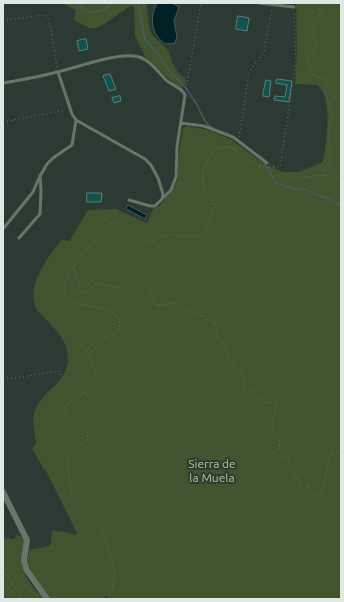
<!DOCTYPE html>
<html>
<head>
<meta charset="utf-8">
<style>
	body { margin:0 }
	#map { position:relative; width:344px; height:602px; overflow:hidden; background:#2b3b34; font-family:Ubuntu,sans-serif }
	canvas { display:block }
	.frame { position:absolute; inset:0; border:4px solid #dee8e4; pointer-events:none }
</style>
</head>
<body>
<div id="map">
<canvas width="344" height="602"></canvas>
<div class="frame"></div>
</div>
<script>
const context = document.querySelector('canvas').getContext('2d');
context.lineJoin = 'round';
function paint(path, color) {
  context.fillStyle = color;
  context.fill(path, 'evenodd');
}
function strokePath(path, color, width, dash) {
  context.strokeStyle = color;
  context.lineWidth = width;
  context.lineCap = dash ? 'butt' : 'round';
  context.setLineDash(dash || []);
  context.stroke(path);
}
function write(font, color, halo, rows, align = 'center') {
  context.font = font + ' Ubuntu,sans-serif';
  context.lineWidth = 4;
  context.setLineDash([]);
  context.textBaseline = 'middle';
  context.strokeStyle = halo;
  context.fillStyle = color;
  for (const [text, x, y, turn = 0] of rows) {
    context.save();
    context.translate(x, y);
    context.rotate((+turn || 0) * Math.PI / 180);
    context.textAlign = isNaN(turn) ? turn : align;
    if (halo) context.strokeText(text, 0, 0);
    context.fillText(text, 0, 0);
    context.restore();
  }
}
paint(new Path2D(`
	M61 3H147L149 26 152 35 168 50 172 62 178 73 185 78 186 83 182 88 175 85 145 56 135 36 134 7 130 6 106 23 96 28H89L74 20 76 10Z
	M296 3H341V599H109L107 595 103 599H49L27 565 29 550 46 547 51 544 52 531 67 532 74 535 77 533 45 469 44 470 32 448 36 444C35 432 30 419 36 408 45 389 68 382 68 358 68 340 55 330 44 317 42 315 37 311 36 308 26 285 48 256 62 240L69 241 88 210 116 209 147 223 153 209 160 205 172 191 178 179V160L183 128 187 126 208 130 232 140 266 165 283 172H298L323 162C326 145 334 97 317 85L295 84 297 55Z
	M17 535 24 538C26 548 21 557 22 566 24 578 36 590 43 599H3V538L14 539Z`), '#41532f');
const water = new Path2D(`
	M157 3H172L179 7 174 21 177 37 175 43 166 44C151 36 149 17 157 3Z
	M128 205 147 215 145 219 126 209Z`);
paint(water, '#002126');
strokePath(water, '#435d5f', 1);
strokePath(new Path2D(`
	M76 3C89 15 99 15 113 3
	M138 3 145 40 157 52 166 67 186 88 197 105 204 119 209 126 213 128
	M264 162 276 183 289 187 293 190C306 187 306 191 317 195 327 198 333 200 341 206`), '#435d5f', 1.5);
const building = new Path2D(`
	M238 16 249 18 247 31 236 29Z
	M86 39 88 49 79 51 77 41Z
	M110 74 116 89 109 91 103 76Z
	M277 79 292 81 289 102 274 100 275 96 285 97 287 85 276 83Z
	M266 80 271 81 269 97 263 96Z
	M120 96 121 101 114 103 112 98Z
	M87 193H102L101 202H87Z`);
paint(building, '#105450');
strokePath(building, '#667a78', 1);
strokePath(new Path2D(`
	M313 3 322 11 313 29 316 46 308 62 314 76 328 80 325 90 333 117 329 127 330 162 324 169 323 176
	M3 21 42 15 47 16 49 19 57 67
	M186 89 201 3
	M3 122 66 110
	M239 137 249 72 264 53 272 9
	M270 165 278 168 280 166 296 63 294 12
	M259 166 272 178 278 175 283 174 297 178 321 175 341 177
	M269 167H275
	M74 267 80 288 83 293 86 294 97 283 120 288H147L150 290 157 306 178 302 181 309 189 310 191 315 199 313 203 317 205 316 207 320 210 318 211 323 215 322 217 335 225 346 228 356 236 370H240L246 382 242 391H251C256 397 265 405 275 403 278 414 267 428 275 437 276 439 279 439 280 441L279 450 284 452 283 458 288 457 290 469 294 471 301 488 304 489 308 485 311 493 321 497 330 457 332 453 341 452
	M3 378H17L57 371 60 372 61 376
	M3 550 18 559
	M3 566 37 596
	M3 572 9 578 22 599
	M3 584 21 599
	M105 599 112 589 115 571 103 530 72 494 67 464 69 453 87 440 88 433 67 416 64 409C71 394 100 393 96 374 94 366 89 360 87 353 93 335 104 340 118 332 129 303 80 310 68 298 53 283 84 255 93 243 98 236 101 229 108 224 124 220 130 236 143 241 152 244 156 238 163 236 177 232 186 240 203 234L215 207C214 202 210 198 207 194 197 178 205 161 216 148L230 147C243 153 250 165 266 167`), '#67756f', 1, [1, 3]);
strokePath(new Path2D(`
	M259 3 294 7
	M58 72 72 114 76 120 145 159 151 165 158 178 163 194 162 199 155 206H150L129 200
	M3 83C21 80 39 77 57 72 77 68 119 51 139 57 150 60 158 72 166 80 172 86 182 87 185 95L177 147 176 177 171 190 162 199
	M181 123 204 126 233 137 267 163
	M3 229 33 192 39 178 47 164 53 158 72 145 76 120
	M19 238 40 214 41 191 40 175`), '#667668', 3);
strokePath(new Path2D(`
	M3 492 27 540 24 560 26 569 47 599`), '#667668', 6);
write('12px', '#acce8d', '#2b3b34', [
	["Sierra de",212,464],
	["la Muela",212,478]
]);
</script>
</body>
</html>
